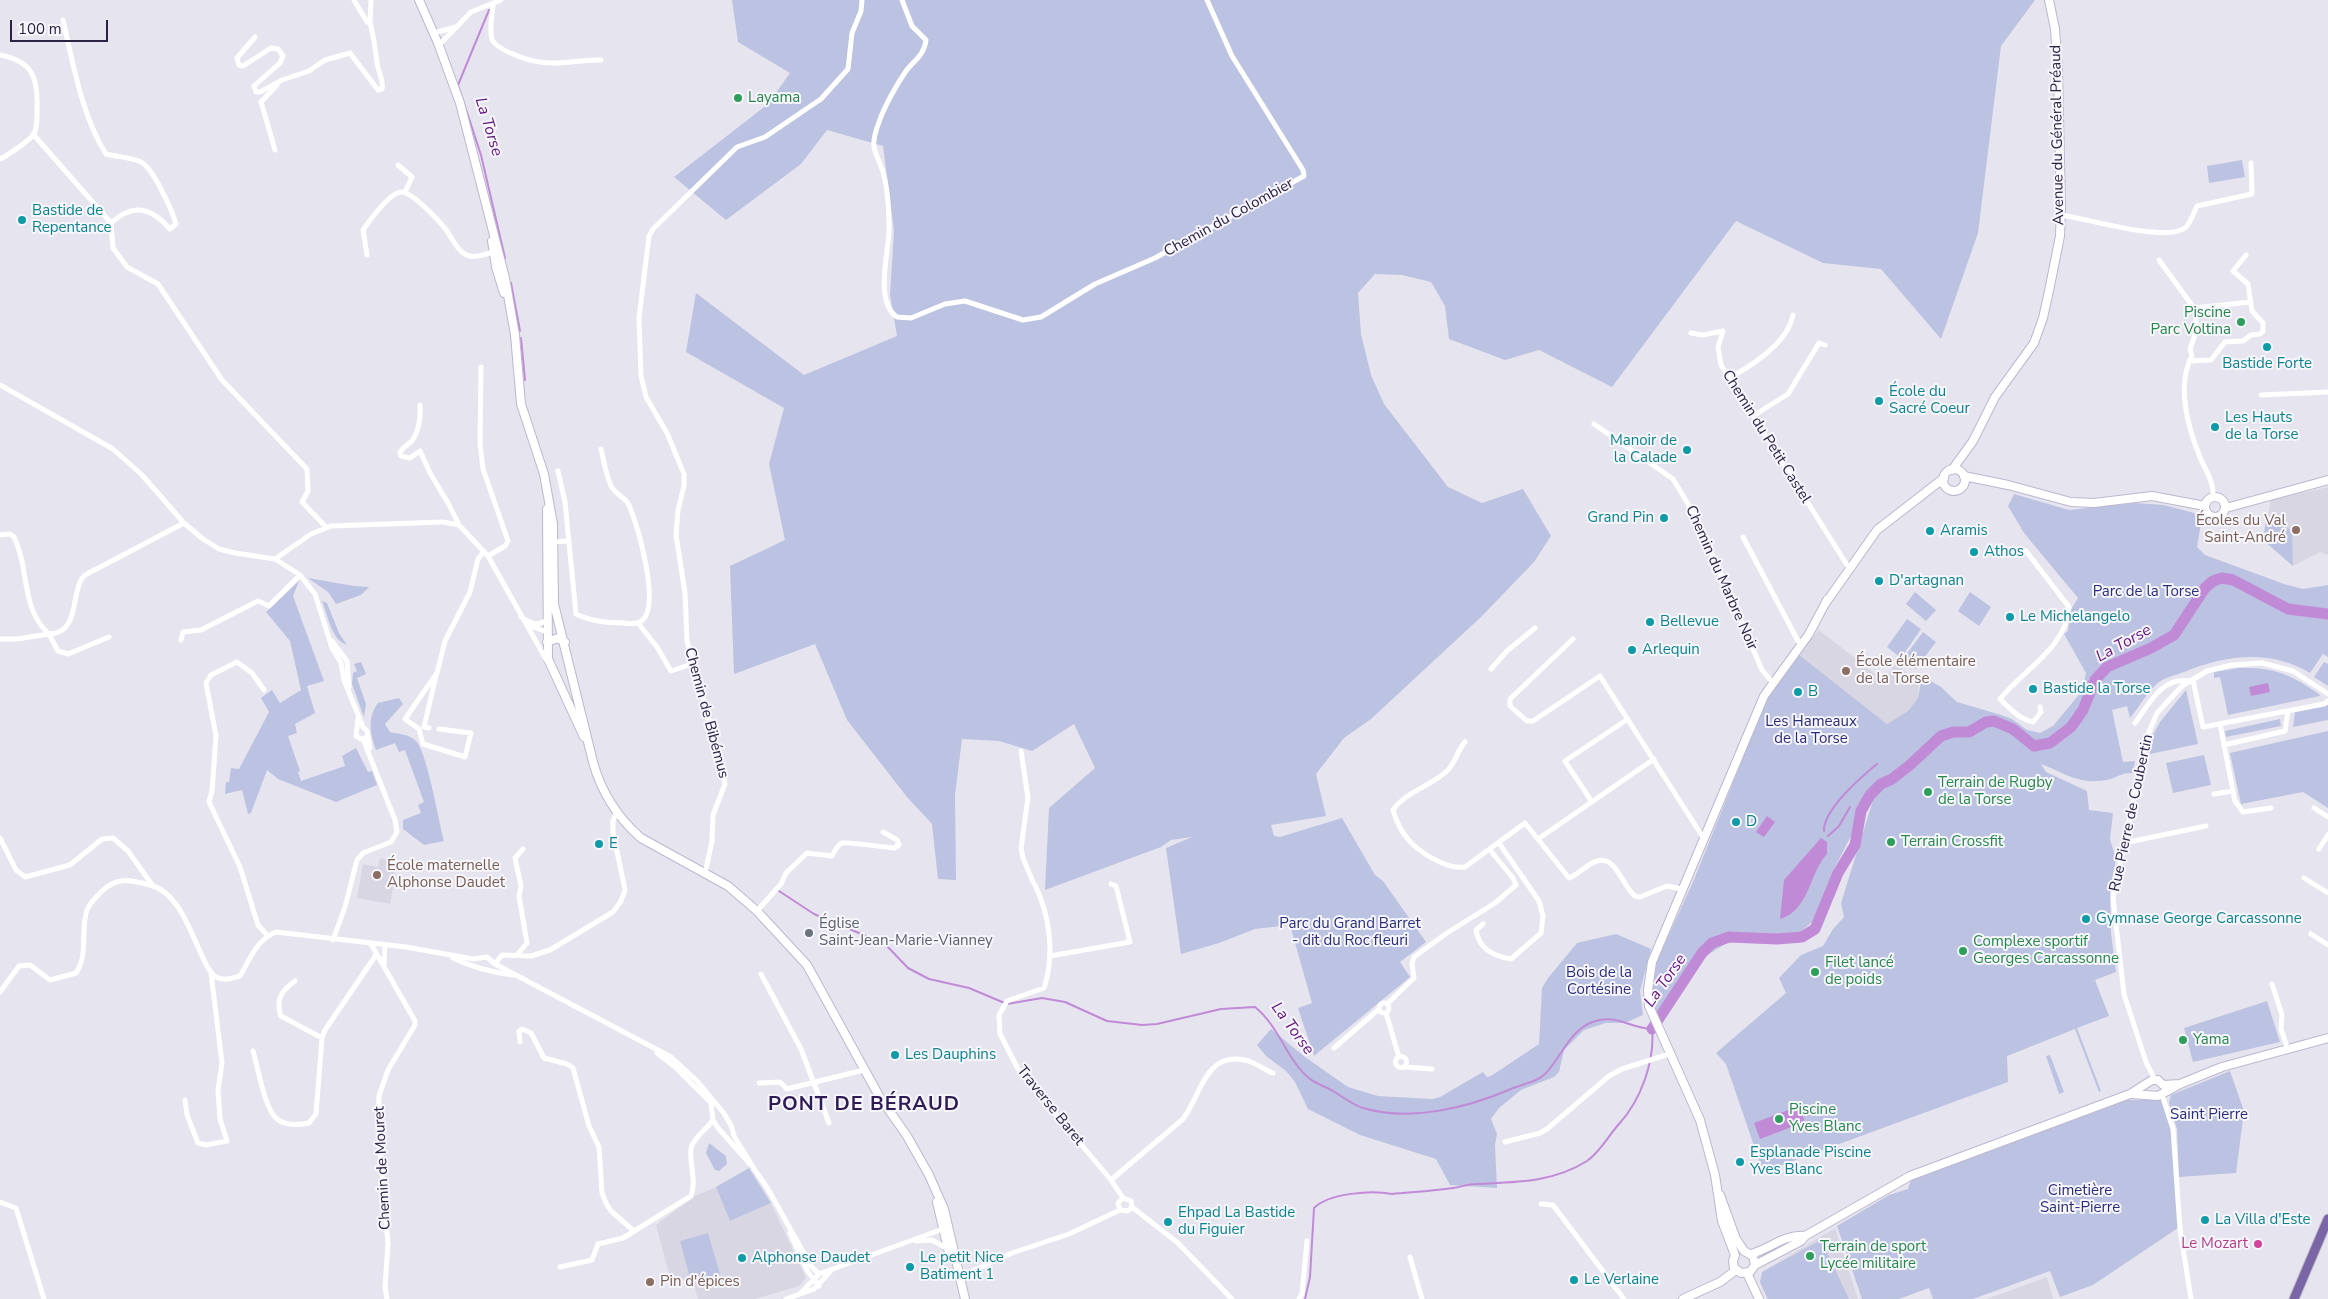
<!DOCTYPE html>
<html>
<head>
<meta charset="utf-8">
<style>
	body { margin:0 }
	#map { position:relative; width:2328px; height:1299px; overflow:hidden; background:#e6e5ef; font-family:"Nunito Sans",sans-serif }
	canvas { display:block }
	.scale { position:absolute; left:10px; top:20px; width:98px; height:22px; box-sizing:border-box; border:2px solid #2c2243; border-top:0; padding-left:6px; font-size:15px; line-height:18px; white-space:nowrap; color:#2c2243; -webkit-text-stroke:4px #f6f6fb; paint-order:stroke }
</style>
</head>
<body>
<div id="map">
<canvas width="2328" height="1299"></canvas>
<div class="scale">100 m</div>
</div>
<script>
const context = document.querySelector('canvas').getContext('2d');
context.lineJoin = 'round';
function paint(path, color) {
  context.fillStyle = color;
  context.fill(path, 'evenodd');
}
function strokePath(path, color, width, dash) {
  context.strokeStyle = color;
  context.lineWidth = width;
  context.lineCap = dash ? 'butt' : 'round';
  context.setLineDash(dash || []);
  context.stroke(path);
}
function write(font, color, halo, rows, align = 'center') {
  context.font = font + ' "Nunito Sans",sans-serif';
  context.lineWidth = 4;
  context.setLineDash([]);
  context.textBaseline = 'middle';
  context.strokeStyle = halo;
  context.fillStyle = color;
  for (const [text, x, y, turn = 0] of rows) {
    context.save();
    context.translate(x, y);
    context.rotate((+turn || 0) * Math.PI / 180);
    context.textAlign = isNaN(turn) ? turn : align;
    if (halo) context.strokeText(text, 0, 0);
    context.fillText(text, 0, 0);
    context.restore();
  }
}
paint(new Path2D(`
	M2328 487V555L2320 552 2293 566 2263 540 2271 500Z
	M1819 630 1883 680 1896 663 1919 684 1918 698 1908 711 1887 724 1798 654Z
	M380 858 395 861 394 882 390 904 357 898 363 864 378 867Z
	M716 1187 730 1221 771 1203 806 1278 799 1286 755 1299H698L694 1286 688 1279 671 1281 656 1225 695 1196Z
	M1835 1228 1858 1299H1767L1760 1282 1762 1272Z
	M2047 1277 2053 1299H1986L2006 1292Z`), '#d8d6e3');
paint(new Path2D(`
	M732 0H2035L2001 46 1978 233 1941 339 1881 269 1823 263 1736 221 1612 387 1539 350 1505 360 1449 339 1445 306 1431 282 1402 275 1375 274 1358 293 1361 334 1371 375 1384 404 1448 487 1482 503 1523 489 1551 536 1534 562 1481 617 1371 719 1344 738 1316 774 1326 816 1271 825 1274 836 1280 837 1342 818 1375 875 1383 881 1426 942 1400 962 1410 977 1314 1056 1298 1008 1312 1003 1290 925 1255 929 1219 943 1181 954 1166 848 1192 837 1171 840 1161 847 1045 890 1049 808 1095 768 1074 724 1032 751 999 741 962 739 955 795 956 880 938 879 932 824 907 797 847 720 815 644 734 674 730 566 785 540 769 464 784 408 686 352 696 293 804 375 897 336 890 295 894 231 883 146 827 130 801 164 726 220 674 177 768 104 790 73 738 42Z
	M2242 160 2245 177 2209 183 2207 166Z
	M2014 494 2069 510 2135 503 2164 505 2194 513 2201 523 2197 547 2205 555 2284 584 2303 589 2328 585V657L2323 654 2310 673C2270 649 2226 655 2184 672 2176 675 2166 677 2159 682 2149 689 2138 709 2130 718L2127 706 2112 710 2123 762 2135 761 2133 773C2122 772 2117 778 2106 780 2078 785 2065 773 2041 764L2046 772 2087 791 2089 810 2113 813 2110 839 2116 859 2110 889 2111 933 2116 972 2095 980 2109 1016 2077 1028 2101 1091 2099 1092 2075 1029 2007 1056 2008 1082 1763 1172 1726 1064 1716 1053 1786 993 1779 978 1801 955 1823 946 1833 929 1844 917 1841 903 1874 797 1851 836 1834 869 1825 911 1792 939 1740 935 1704 957 1657 1022 1652 991 1657 961 1693 882 1768 696 1798 654 1887 724 1908 711 1918 698 1922 676 1941 687 1957 702 1998 714 2012 719 2027 730 2040 733 2053 726 2082 691 2086 673 2064 634 2068 631 2070 611 2078 598 2024 533 2008 506Z
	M2266 520 2292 530 2293 566 2263 540Z
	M308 578 354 586 369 587 361 595 336 604 328 592Z
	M299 581 293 596 324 681 307 686 315 713 295 724 297 733 288 736 300 771 298 772 301 781 345 766 342 756 356 748 368 772 372 771 377 785 336 802 278 779 267 770 251 813 248 814 242 790 225 794 226 782H229L231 768 239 769 269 712 261 698 272 690 280 703 301 690 290 641 266 612Z
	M1915 592 1936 610 1926 621 1906 604Z
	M1970 592 1991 607 1979 626 1958 611Z
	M322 601 327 603 339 633 347 645C331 640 328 615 322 601Z
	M1907 619 1921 629 1901 658 1887 647Z
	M1923 632 1936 642 1916 669 1903 659Z
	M361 662 366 674 357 678 366 704 364 717 352 684 353 673 357 671 354 664Z
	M2324 662 2328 664V686L2314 677Z
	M2239 668C2274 667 2290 674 2319 694L2320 696 2228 715 2220 677 2214 678V672Z
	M2186 690 2198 744 2150 754 2149 742 2160 722Z
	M399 698 403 704 385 724 390 732C399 734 409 734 416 741 427 752 439 822 444 841L424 845 403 829V820L421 813 418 805 424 802 405 750 399 752 395 743 376 750C370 733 367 718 378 703Z
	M2328 705V720L2293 727 2295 712Z
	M2280 719 2281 726 2226 737 2225 731Z
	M2328 731V808L2303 792 2241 804 2230 753Z
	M2204 755 2211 785 2173 793 2166 763Z
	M1616 934 1651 949 1640 991 1643 1015 1625 1023H1606L1584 1030 1564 1050 1559 1072 1554 1077 1521 1090 1499 1108 1491 1119 1497 1134 1495 1145 1497 1188 1450 1185 1436 1159 1360 1135 1308 1109 1295 1082 1286 1071 1266 1056 1257 1045 1271 1029 1305 1057 1348 1087 1378 1096 1433 1099 1440 1097 1483 1072 1487 1077 1491 1076 1539 1044 1542 988 1548 978 1577 943Z
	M2267 1001 2280 1042 2193 1062 2184 1028Z
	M2050 1055 2064 1092 2059 1094 2046 1056Z
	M2230 1071 2244 1111 2236 1173 2179 1177 2177 1129 2169 1103 2171 1095Z
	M2127 1100H2162L2171 1125 2178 1228 2093 1285 2060 1297 2050 1271 1973 1299H1933L1929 1288 1899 1299H1862L1837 1226 1889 1195 1908 1189 1911 1180Z
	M709 1143 726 1156 727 1164 719 1171 715 1170 706 1153Z
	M749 1168 771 1203 730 1221 716 1187Z
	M708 1233 720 1274 695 1281 690 1278 680 1241Z
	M1821 1240 1849 1299H1768L1760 1282 1762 1272Z`), '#bcc2e1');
paint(new Path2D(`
	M2268 683 2270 692 2251 696 2249 687Z
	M1767 816 1775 822 1764 837 1756 832Z
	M1821 838 1827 842V854C1809 873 1810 910 1780 919L1784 880Z
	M1799 1106 1805 1122 1760 1139 1754 1123Z`), '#c18ad7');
strokePath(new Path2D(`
	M489 10 458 85 481 155 505 258
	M511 283 520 331
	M521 338 525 380
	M1824 831C1823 810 1861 777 1877 764
	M1828 836 1839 826 1850 807
	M779 891 814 914 885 944 908 968 929 979 969 988 1007 1004 1042 998 1065 1002 1107 1021 1142 1025 1157 1024 1221 1009 1255 1007C1280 1027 1287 1061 1310 1079 1317 1084 1326 1087 1333 1091 1343 1097 1353 1105 1363 1108 1410 1122 1467 1108 1511 1089 1522 1084 1536 1083 1545 1074 1561 1058 1568 1033 1590 1023 1615 1012 1628 1028 1652 1029 1655 1061 1641 1100 1619 1124 1608 1136 1601 1151 1587 1161 1552 1183 1515 1182 1476 1184 1468 1184 1461 1187 1453 1188 1433 1191 1413 1192 1392 1194 1372 1190 1329 1193 1314 1208L1310 1277 1305 1299`), '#c18ad7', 2);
strokePath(new Path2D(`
	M1652 1029 1702 953 1712 943 1729 937 1777 939 1802 937 1815 929 1838 873 1855 845 1861 811 1870 795 1881 784 1892 779 1910 765 1941 736 1953 732H1969L1986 722 1994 721 2013 729 2034 746 2050 743 2071 727 2083 710 2095 680 2107 667 2151 648 2174 635 2205 588 2213 581 2222 578 2233 580 2288 609 2328 614`), '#c18ad7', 11);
const secondary = new Path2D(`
	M419 0 438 43 460 103 505 278 515 335 521 404 544 474 553 524 554 604 593 762C601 791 618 818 641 838L728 886 757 911 807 965 879 1096 907 1136 929 1175 944 1209 965 1299
	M492 241 496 267 504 293
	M1943 480a11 11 0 1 1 22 0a11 11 0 1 1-22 0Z
	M1952 470 1973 441 1995 397 2034 343 2043 318 2049 291 2060 236 2061 208 2058 70 2055 29 2049 0
	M1964 476 2008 485 2071 502 2094 503 2152 496 2205 506
	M2205 507a10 10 0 1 1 20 0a10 10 0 1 1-20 0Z
	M2226 508 2328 480
	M547 509 548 659 584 737
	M1827 600 1809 634 1764 696 1652 962 1648 990 1649 1006 1700 1120 1715 1175 1722 1221 1735 1255 1733 1261 1734 1268 1741 1273 1750 1272 1755 1265 1801 1241 1805 1236 1910 1176 2130 1094 2152 1080H2158L2163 1085 2180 1084
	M1825 604 1877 530 1944 478
	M547 642 558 638 565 642
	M2132 1094 2158 1096 2180 1084 2222 1067 2328 1038
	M1720 1195 1736 1239 1744 1251 1753 1256 1755 1265
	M937 1202 948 1249 953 1258
	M1751 1254C1770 1249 1784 1234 1805 1236
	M1747 1273 1759 1299
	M1683 1299 1720 1282 1736 1270`);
const primary = new Path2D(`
	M2294 1299 2328 1219`);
strokePath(secondary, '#bcb7d0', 10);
strokePath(primary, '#c4c1ca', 11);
strokePath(new Path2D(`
	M354 0 367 22 370 23 371 0
	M902 0 912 26 926 40C924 56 914 60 906 71 897 84 884 107 879 122 869 149 875 148 883 172 888 190 889 211 889 229 889 252 874 301 897 317L911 318 945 304 965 301 1023 320 1041 317 1095 284 1155 258 1304 176 1303 170 1232 56 1207 0
	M493 5C492 16 489 29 492 39 496 50 529 61 540 62 559 66 581 59 601 60
	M63 20C73 63 82 117 106 154 116 157 131 157 141 162 153 168 172 210 176 224L170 229C151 207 133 203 111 223L113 248 127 267 158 284 222 380 307 469 308 491 302 502 326 527
	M434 33 456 27
	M255 37 237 58 239 65 243 66 271 48 278 49 283 56 280 63 254 86 256 92H260L282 80 309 71 325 60 350 53 378 90 382 89C384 80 378 72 377 62 375 49 374 36 370 23
	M439 45 471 12 501 0
	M0 55C32 61 38 77 37 107 37 115 38 126 34 134 30 140 7 156 0 159
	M33 134 111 223
	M275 150 261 102 277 85
	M398 165 412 177 405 192
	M2061 215C2086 218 2168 244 2186 227 2191 222 2194 212 2197 206L2252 194 2251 163
	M367 255 363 230C370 220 389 193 401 192 411 190 441 223 447 231 453 240 459 254 470 256 477 258 486 254 493 252
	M2159 260 2194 308C2198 324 2196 334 2190 349L2192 356C2176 385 2188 428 2200 457 2206 472 2214 481 2213 497
	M2194 308 2251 302
	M1691 333 1703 335 1723 331 1718 347 1721 365 1849 568
	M2189 361 2211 360 2225 342 2243 341 2251 335 2260 334 2263 331V323L2252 311 2248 284 2233 271 2246 255
	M481 367 480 444 483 469 508 541 505 546 488 556
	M1729 378C1753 365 1788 343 1793 315
	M0 385 113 449 142 475 184 523 203 539 219 549 235 553 275 559 311 534 331 526 443 522 459 525 488 556 547 661
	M2261 395 2328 392
	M420 405C421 416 419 431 412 441 408 445 403 447 400 452L401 456 410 458 420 451 430 473 448 503 459 525
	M1753 416 1788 394 1819 343 1825 345
	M1594 424 1673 479 1697 519 1762 670 1772 682
	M558 471 565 502 576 614C590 621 608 623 624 623 630 624 638 624 643 620 660 602 638 527 629 505 626 498 615 494 611 486 606 475 604 461 601 449
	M0 535 10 534 14 537C30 569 20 608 49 634 82 633 69 590 85 575L184 523
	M1743 537 1798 641 1802 644
	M552 542 569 541
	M2026 551 2069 607C2067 647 2023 670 2000 699 2009 708 2019 719 2033 722L2041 712 2040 707
	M275 559 300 575 315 594 332 648 341 663 344 680 363 727 367 731 370 748
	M521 617C530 623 538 627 547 620
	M638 623 657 647 671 671 692 664
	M528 625 547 632
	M0 639H17L49 634 58 651 68 654 109 637
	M1573 639 1510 699V706L1527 721H1533L1600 676 1704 839
	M181 640 183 632 201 630 258 601 269 606 300 575
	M332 641 347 661 349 687
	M1491 669 1507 651 1535 628
	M2193 680 2203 727 2324 704 2328 701
	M264 690 252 673 237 662 211 675 206 683 216 736 212 791 209 802 240 867 258 925 267 935
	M358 719 356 736 361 739 365 738
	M2135 723C2149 704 2162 676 2190 681
	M2220 724 2224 745 2285 731 2288 711
	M429 728 424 727 436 676
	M439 729 471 733 465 757 423 744 419 729 405 719 437 673 445 641 470 592 478 559 484 551
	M1465 742C1457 751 1456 762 1447 771 1431 786 1405 792 1393 810 1396 820 1400 830 1407 838 1418 852 1447 870 1465 867L1525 823 1569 878C1579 874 1587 864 1597 861 1616 855 1623 887 1635 896L1640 897 1667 886 1682 889
	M2224 745 2235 801 2243 812 2271 808
	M1021 751 1028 798 1021 848 1023 858 1033 882
	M2214 794 2233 791
	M1592 802 1565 761 1628 719
	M2314 808 2328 817
	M613 831V821L617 811
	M0 838 16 870 25 877 70 865 102 839 113 838 128 851 153 886
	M1538 839 1654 759
	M2124 843 2206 826
	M2319 849 2328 835
	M705 873 712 841 713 815 725 784 716 744 687 641 685 593 676 535 678 510 684 486V474L667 433 646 397 641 376 639 318 649 236 653 229 737 147 765 137 821 99 848 69 852 33 861 11 862 0
	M2304 878 2328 893
	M1035 885C1050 916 1055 955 1044 988L1007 1001 999 1015 1000 1034 1018 1069 1111 1180 1123 1198 1131 1201 1132 1207
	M757 911 781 884 786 873 807 853 832 856C835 851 837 845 842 843 846 842 886 847 894 848L899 845 897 840 883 832
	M1483 924 1476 930C1479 949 1493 956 1511 959L1541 933 1543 916 1539 901 1499 843
	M2311 934 2328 945
	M333 940 345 907 357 860 363 853 391 842 397 832 395 820 363 739
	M371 944 415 1021V1025L388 1070 379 1096 378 1125 388 1244 385 1287 387 1299
	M517 955 527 943 519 896 521 886 515 858 523 849
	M1050 956 1130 942 1116 886 1111 884
	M453 958C473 968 491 972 513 975
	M384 964 385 945
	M495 964 502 955 531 956 550 950 613 912 621 901 625 890 613 832
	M761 974 801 1049 829 1123
	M295 981C282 990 275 1000 281 1016L322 1038
	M2272 984 2282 1015 2281 1029 2288 1050
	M0 992 19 966 30 965 50 980 76 973C89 954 80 930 87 910 89 904 97 896 101 892 117 876 130 880 150 885 190 895 198 970 218 978 225 981 233 978 240 976 250 959 257 939 276 932L406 947 473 959 487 957 495 964 671 1057 697 1081 723 1112 731 1125 734 1136 758 1175
	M1379 1008a5 5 0 1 1 10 0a5 5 0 1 1-10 0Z
	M1387 1004 1414 978 1412 964 1414 957 1447 933 1495 903 1516 885 1513 878 1490 850
	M1386 1013 1399 1057
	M520 1042 519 1031 522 1029 531 1033 544 1058 567 1064 573 1068 589 1126 599 1147 602 1193 606 1203 611 1211 634 1231
	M1334 1048 1379 1009
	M253 1051C258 1067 264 1107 276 1118 284 1126 299 1125 309 1123L316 1114 322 1038 325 1030 376 955
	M657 1053 675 1067 711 1103 713 1120 718 1128 750 1164
	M1395.5 1062a5.5 5.5 0 1 1 11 0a5.5 5.5 0 1 1-11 0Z
	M1404 1067 1432 1069
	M2155 1080 2146 1062 2124 994 2113 898 2146 739 2157 713 2182 686 2207 671 2232 665 2262 663 2293 671 2328 694
	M759 1083 780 1082 787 1089 864 1070
	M2160 1094 2163 1098 2173 1129 2180 1229 2191 1299
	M185 1100 187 1115 198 1143 206 1145 227 1141 220 1119 218 1090 222 1063 211 973
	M1505 1142 1540 1133 1547 1129 1609 1076 1622 1069 1669 1054
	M757 1173 768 1189 811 1266 819 1274
	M1111 1180 1183 1119C1202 1094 1205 1049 1249 1061 1257 1064 1265 1070 1273 1073
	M0 1202 16 1208 44 1299
	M1541 1204 1553 1205 1624 1299
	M1132 1207 1178 1243 1232 1299
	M1120 1210 1118 1203 1123 1198
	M790 1233 808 1272 819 1286
	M916 1241 932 1240 948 1249
	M1410 1257 1422 1299
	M560 1267 592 1260 598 1244 623 1238 691 1196C697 1181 689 1164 691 1148 694 1137 707 1129 713 1120
	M961 1276 1012 1253 1069 1234 1120 1210 1128 1211 1132 1207
	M800 1294 819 1274 943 1229 944 1230
	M786 1299 814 1289 830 1272
	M1299 1299 1302 1294 1307 1241`), '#fff', 5);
strokePath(secondary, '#fff', 8);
strokePath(primary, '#7a66a7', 9);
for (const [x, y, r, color] of [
	[738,98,5,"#2e9e5b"],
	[22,220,5,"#0f9aa8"],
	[2241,322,5,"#2e9e5b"],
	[2267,347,5,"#0f9aa8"],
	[1879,401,5,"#0f9aa8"],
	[2215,427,5,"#0f9aa8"],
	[1687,450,5,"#0f9aa8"],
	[1664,518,5,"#0f9aa8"],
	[2296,530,5,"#8d6e63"],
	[1930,531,5,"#0f9aa8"],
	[1974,552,5,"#0f9aa8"],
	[1879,581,5,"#0f9aa8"],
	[2010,617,5,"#0f9aa8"],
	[1650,622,5,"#0f9aa8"],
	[1632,650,5,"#0f9aa8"],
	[1846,671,5,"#8d6e63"],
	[2033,689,5,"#0f9aa8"],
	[1798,692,5,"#0f9aa8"],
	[1928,792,5,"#2e9e5b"],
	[1736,822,5,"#0f9aa8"],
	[1891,842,5,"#2e9e5b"],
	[599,844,5,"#0f9aa8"],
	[377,875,5,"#8d6e63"],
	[2086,919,5,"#0f9aa8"],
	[809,933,5,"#6b7280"],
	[1963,951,5,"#2e9e5b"],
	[1815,972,5,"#2e9e5b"],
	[2183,1040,5,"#2e9e5b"],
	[895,1055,5,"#0f9aa8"],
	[1779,1119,5,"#2e9e5b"],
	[1740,1162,5,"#0f9aa8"],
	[2205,1220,5,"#0f9aa8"],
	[1168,1222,5,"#0f9aa8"],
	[2258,1244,5,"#d1479c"],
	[1810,1256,5,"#2e9e5b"],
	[742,1258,5,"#0f9aa8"],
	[910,1267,5,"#0f9aa8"],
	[1574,1280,5,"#0f9aa8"],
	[650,1282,5,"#8d6e63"]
]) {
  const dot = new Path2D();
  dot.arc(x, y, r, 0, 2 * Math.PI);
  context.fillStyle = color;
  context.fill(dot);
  strokePath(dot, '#f6f6fb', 2);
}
write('15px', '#27864d', '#f6f6fb', [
	["Layama",748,98],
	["Piscine",2231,313,"right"],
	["Parc Voltina",2231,330,"right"],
	["Terrain de Rugby",1938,783],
	["de la Torse",1938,800],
	["Terrain Crossfit",1901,842],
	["Complexe sportif",1973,942],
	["Georges Carcassonne",1973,959],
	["Filet lancé",1825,963],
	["de poids",1825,980],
	["Yama",2193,1040],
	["Piscine",1789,1110],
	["Yves Blanc",1789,1127],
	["Terrain de sport",1820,1247],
	["Lycée militaire",1820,1264]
], 'left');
write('15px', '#2c2243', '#f6f6fb', [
	["Avenue du Général Préaud",2058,135,-91],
	["Chemin du Colombier",1229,218,-29],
	["Chemin du Petit Castel",1766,437,58],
	["Chemin du Marbre Noir",1721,578,66],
	["Chemin de Bibémus",706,713,75],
	["Rue Pierre de Coubertin",2132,813,-78],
	["Traverse Baret",1050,1106,51],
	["Chemin de Mouret",383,1168,-93]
]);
write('15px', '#0d838f', '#f6f6fb', [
	["Bastide de",32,211],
	["Repentance",32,228],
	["Bastide Forte",2267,364,"center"],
	["École du",1889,392],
	["Sacré Coeur",1889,409],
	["Les Hauts",2225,418],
	["de la Torse",2225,435],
	["Manoir de",1677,441,"right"],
	["la Calade",1677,458,"right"],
	["Grand Pin",1654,518,"right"],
	["Aramis",1940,531],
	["Athos",1984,552],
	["D'artagnan",1889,581],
	["Le Michelangelo",2020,617],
	["Bellevue",1660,622],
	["Arlequin",1642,650],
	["Bastide la Torse",2043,689],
	["B",1808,692],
	["D",1746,822],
	["E",609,844],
	["Gymnase George Carcassonne",2096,919],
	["Les Dauphins",905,1055],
	["Esplanade Piscine",1750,1153],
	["Yves Blanc",1750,1170],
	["Ehpad La Bastide",1178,1213],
	["du Figuier",1178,1230],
	["La Villa d'Este",2215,1220],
	["Alphonse Daudet",752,1258],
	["Le petit Nice",920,1258],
	["Batiment 1",920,1275],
	["Le Verlaine",1584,1280]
], 'left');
write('15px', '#785e54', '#f6f6fb', [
	["Écoles du Val",2286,521,"right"],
	["Saint-André",2286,538,"right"],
	["École élémentaire",1856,662],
	["de la Torse",1856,679],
	["École maternelle",387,866],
	["Alphonse Daudet",387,883],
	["Pin d'épices",660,1282]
], 'left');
write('15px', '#292d7d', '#f6f6fb', [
	["Parc de la Torse",2146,592],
	["Les Hameaux",1811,722],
	["de la Torse",1811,739],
	["Parc du Grand Barret",1350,924],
	["- dit du Roc fleuri",1350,941],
	["Bois de la",1599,973],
	["Cortésine",1599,990],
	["Saint Pierre",2209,1115],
	["Cimetière",2080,1191],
	["Saint-Pierre",2080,1208]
]);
write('15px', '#5b616d', '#f6f6fb', [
	["Église",819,924],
	["Saint-Jean-Marie-Vianney",819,941]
], 'left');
write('15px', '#b23c85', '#f6f6fb', [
	["Le Mozart",2248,1244]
], 'right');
write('italic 16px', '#671784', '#f6f6fb', [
	["La Torse",488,127,73],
	["La Torse",2124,644,-29],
	["La Torse",1666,981,-55],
	["La Torse",1292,1029,54]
]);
context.letterSpacing = '1px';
write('bold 20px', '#2f1c57', '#f6f6fb', [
	["PONT DE BÉRAUD",864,1105]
]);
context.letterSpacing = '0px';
</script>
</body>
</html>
